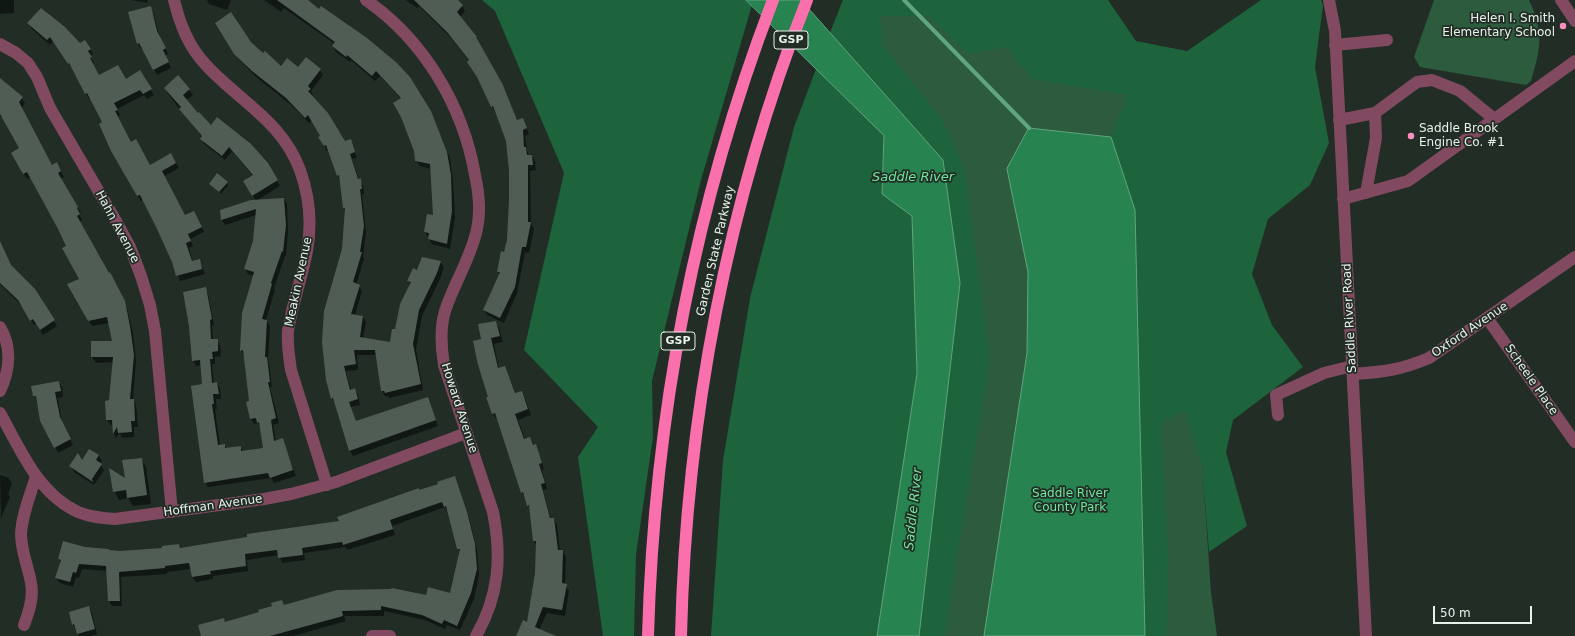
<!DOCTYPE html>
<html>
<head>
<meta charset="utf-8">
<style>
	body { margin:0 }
	#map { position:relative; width:1575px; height:636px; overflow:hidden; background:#212d25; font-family:"DejaVu Sans",sans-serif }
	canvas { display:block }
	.scale { position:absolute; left:1433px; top:606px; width:99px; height:18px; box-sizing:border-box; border:2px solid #e9f1eb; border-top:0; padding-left:5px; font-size:12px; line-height:14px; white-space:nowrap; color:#e9f1eb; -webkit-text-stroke:3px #212d25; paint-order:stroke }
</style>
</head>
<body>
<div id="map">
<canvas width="1575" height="636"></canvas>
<div class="scale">50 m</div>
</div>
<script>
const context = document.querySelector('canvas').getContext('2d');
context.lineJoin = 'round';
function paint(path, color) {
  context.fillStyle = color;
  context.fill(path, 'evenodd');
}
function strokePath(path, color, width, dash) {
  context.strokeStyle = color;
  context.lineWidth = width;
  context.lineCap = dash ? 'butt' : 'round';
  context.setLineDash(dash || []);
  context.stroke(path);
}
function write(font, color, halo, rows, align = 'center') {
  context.font = font + ' "DejaVu Sans",sans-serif';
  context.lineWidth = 3.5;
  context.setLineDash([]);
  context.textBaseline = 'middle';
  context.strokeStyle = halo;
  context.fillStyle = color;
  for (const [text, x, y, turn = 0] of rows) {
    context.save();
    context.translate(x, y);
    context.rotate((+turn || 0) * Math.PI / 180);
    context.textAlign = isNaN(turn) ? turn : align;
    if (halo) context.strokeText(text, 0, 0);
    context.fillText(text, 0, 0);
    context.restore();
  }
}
paint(new Path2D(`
	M843 0H930L1177 94 1211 592 1217 636H919L960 283 943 160 830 33Z
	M1434 0H1529C1544 32 1541 48 1531 81L1526 85 1420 67 1414 57Z`), '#2c5b3e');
paint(new Path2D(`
	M482 0H746L752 5 701 180 652 381 653 437 636 555 634 636H603L578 457 598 427 524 350 564 173 495 11Z
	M843 0H1108L1136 41 1187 51 1261 0H1321L1323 5 1315 67 1329 143 1310 185 1268 219 1252 274 1272 325 1303 367 1233 420 1226 452 1247 526 1209 552 1202 466 1185 411 1161 423 1168 552 1167 636H1145L1135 210 1111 137 1127 95 1033 79 1006 47 968 54 929 16H880L883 46 943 121 965 172 990 360 959 543 945 636H919L960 283 943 160 830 33Z
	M816 69 884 136 882 194 912 216 917 373 877 636H711L723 460 750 298 794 127Z`), '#1d633c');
const water = new Path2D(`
	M746 0H801L943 160 960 283 919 636H877L917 373 912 216 882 194 884 136Z
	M1029 128 1111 137 1135 210 1145 636H984L1027 353 1028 272 1007 169Z`);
paint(water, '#278451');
strokePath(water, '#61a57f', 1);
paint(new Path2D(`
	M0 0H14V13L0 14Z
	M131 0H148L147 3Z
	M207 0H231L227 10 209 4Z
	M264 0H306L430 112 450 158 453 181 455 217 450 249 432 244 425 232 434 216 431 169 420 166 416 161 415 151 401 99 380 76 375 81 351 60 350 62 336 52 333 46 335 44 284 8 281 12Z
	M406 0H456L462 6 465 11 460 17 478 44 506 92 517 121 523 119 529 134 525 136 527 150 529 156H532L535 161 536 170 530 171 531 223 534 229 529 253 525 252 517 293 504 323 487 315 484 310 500 275 498 272 505 253 508 240 510 171 507 141 495 112 469 61 451 38 419 6 417 8Z
	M150 8 153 13 160 37 168 54 165 56 171 68 157 75 143 48 141 49 138 44 129 13Z
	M29 24 90 49 93 54 90 56 94 63 92 64 99 76 126 80 139 71 154 95 147 99 144 95 117 109 120 115 117 117 131 143 150 166 174 160 179 168 164 176 185 217 197 218 204 232 190 239 193 246 189 248 193 262 199 260 205 274 180 281 173 262 143 200 141 201 112 150 104 122 90 98 89 99 72 68H71L54 41 50 45 32 29Z
	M219 29 250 43 263 55 281 67 298 68 306 59 320 70 323 75 311 91 313 95 311 96 344 142 350 140 357 158 352 159 359 180 363 185 364 194H362L366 232 363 256 364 259 356 285 359 286 362 291 355 315 363 317 366 322 363 339 391 343 411 285 408 281 418 272 440 262 444 267 440 279 422 316 416 350 423 390 389 398 388 396H385L382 391 377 355H357L358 370 346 371 351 390 354 389 358 395 360 405 351 407 356 422 427 399 438 426 353 456 350 450 336 404 332 399 327 380 343 249 346 211 344 208 341 180 337 175 329 150 327 151 312 120 309 123 290 104 256 77 239 59Z
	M178 77 193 95 186 100 211 127 267 164 280 186 256 201 250 191 253 176 232 151 225 160 204 144 201 139 202 137 168 94 165 88Z
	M1 80 22 98 25 104 21 109 52 166 56 163 64 177 60 179 81 213 79 214 82 220 79 222 109 274 113 279 127 308 133 333 136 361 133 399 136 405 138 427H134V437L122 438 120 433 116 438 114 434 113 425H111L107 420 114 362 96 363 92 357V342H114L109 323 92 326 68 285 80 279 67 246 31 177 27 179 12 153 20 148 5 120 0 116Z
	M227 182 228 185 221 194 210 184Z
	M284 199 287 204 288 231 286 256H285L274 288 275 290 266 320 270 326 268 360 269 363 272 387H270L279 423 273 425 276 442 282 440 296 476 274 483 271 478 208 487 205 482 203 385 201 365 196 366 193 360 205 289 208 294 214 325H212L213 340H217L220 345 221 356 215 357V364H212L214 384 217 383 220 388 221 399H216L217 409H215L220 446H225L226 449 240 447 243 451 264 448 260 426 258 423 254 424 251 419 250 402 244 356 241 350 254 276 248 274 245 269 254 241 256 215 225 225 222 220Z
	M0 251 12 267 34 289 57 326 43 335 37 324 34 325 22 306 0 284Z
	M496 322 499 328 503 342 494 344 499 369 505 367 516 394 521 392 525 398 531 415 518 420 525 439 530 438 538 451 544 469 542 470 547 489 543 490 551 519H554L557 525 560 551H563L566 557 565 585 569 591 565 616 547 613 539 630 546 636H517L527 623 536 573 537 546 534 541 530 509 522 492 498 419H496L493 413 490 397 482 340Z
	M59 382 62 387 63 397 58 398 62 423 73 445 58 453 41 420 33 387Z
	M90 450 99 456 102 461 100 464 104 470 94 485 74 472 71 466 82 462Z
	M141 459 146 467 151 504 133 506 128 498 119 500 114 491 127 480Z
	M0 475 9 478 12 484 8 494 10 497 1 518Z
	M455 477 469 518 477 550 479 575 474 599 460 630 447 625 445 629 425 620 384 611V616H344L346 621 293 636H202L224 619 226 623 260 613 273 607 282 601 285 606 451 594 460 553 448 512 445 507 392 526 395 535 347 550 346 547 304 553 305 560 282 563 279 555 247 560 248 571 213 576V579L196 582 192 577 191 569 167 572V574L121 577 122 606H112L109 601 107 571 82 569 79 578 76 577 73 587 60 583 56 578 61 562 59 559 85 548 120 552 163 549 179 545 181 548 340 522Z
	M89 608 92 613 97 634 91 636H79L73 625 70 613Z`), '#0007');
strokePath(new Path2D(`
	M904 0 1029 128`), '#61a57f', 4);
paint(new Path2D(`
	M277 0H308L319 9 321 6 367 38 397 63 410 77 431 111 447 152 451 175 452 211 447 244 428 239 429 233 424 232 427 214 433 215 430 164 415 161 414 151 401 117 393 103 401 98 376 71 372 76 347 55 346 57 332 46 335 42Z
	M414 0H458L463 5 457 12 477 37H476L503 85 517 120 523 118 527 128 523 130 524 147H526L527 155H532L533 165H528V222H531L526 247H522L515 287 500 318 483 310 500 272H497L501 251 504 252 507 240 509 199V171L506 141 493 106 491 107 477 77 467 62 469 60 447 32Z
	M151 6 157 31 166 48 163 50 169 62 153 70 139 43 137 44 128 12Z
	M41 8 65 27 80 43 85 40 91 49 88 51 92 57 90 58 99 75 118 65 126 79 140 70 152 89 143 94 140 90 114 103 118 110 115 111 131 142 136 139 150 165 171 153 176 163 162 171 185 215 194 211 202 227 188 234 191 241 186 243 192 261 200 259 202 269 176 276 172 262 157 229 140 195 137 196 111 151 99 124 102 122 87 93 85 94 69 63 68 64 50 37 47 40 27 23Z
	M231 12 251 42 263 53 265 51 281 66 287 58 298 67 306 57 321 69 308 86 311 89 308 91 328 113 345 141 351 139 355 152 350 154 358 179 361 178 362 189H360L364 226 360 252H362L353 282 360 285 351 314 363 316 360 337 390 342 392 329H395L400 304 411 282 407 281 413 268 417 270 422 257 441 261 437 273 419 310 413 344 421 384 385 393 384 391H381L375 350H354L356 364 344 366 350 390 355 388 358 399 349 402 356 421 428 397 436 420 349 451 333 398 331 399 326 380 322 342 324 311 342 249 345 208H343L339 175 337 176 326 145 324 146 318 137 320 136 308 115 305 118 286 98 252 71 234 54 215 23Z
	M178 75 190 89 183 95 198 113 199 112 211 125 217 117 251 144 268 163 278 180 252 196 243 181 253 175 229 147 222 156 200 139 202 136 179 109 181 107 164 88Z
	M0 78 23 97 19 102 52 165 57 162 61 171 58 173 78 207 77 208 80 214 77 216 109 273 110 272 125 301 130 326 134 355 130 399H134L135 421H131L132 432 118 433 117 427 113 434 112 420H106L105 401 109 400 113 357H91V341H112L107 317 88 321 67 284 79 279 62 248 66 246 58 229 27 172 23 174 11 153 19 148 0 114Z
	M217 173 228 182 219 192 209 184Z
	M284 198 286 225 283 252 282 251 271 283 272 284 262 319 267 320 265 357H267L270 382H268L276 418 271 420 274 441 283 438 293 470 270 478 268 473 204 483 191 386 202 384 200 360 192 361 189 326 183 292 206 287 212 319 210 320 211 339H218V351L212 352 213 359H210L212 383 217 382 219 394H213L214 404H212L218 445 225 444V448L241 446V451L263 448 259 422 257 423 256 418 250 419 246 402 249 401 243 350 240 351 242 313 254 272 244 269 253 241 256 209 221 220 220 210 251 200Z
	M0 241 11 265 35 289 55 320 40 330 33 319 30 321 18 300 0 283Z
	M496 321 500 336 491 338 498 368 505 366 515 393 522 391 528 409 515 414 524 439 530 437 533 445 536 444 542 463 539 464 545 483 541 484 550 518H554L558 550H563L562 583 567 584 562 610 543 607 535 627 556 636H516L523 620 527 622 535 573 536 541H533L529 505 527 506 523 492 521 493 495 413 492 414 486 397H488L478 365 473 341 481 339 478 324Z
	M59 381 61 391 55 392 60 417 71 439 54 448 40 421 36 396H33L31 386Z
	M89 449 99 455 96 460 102 464 92 479 93 482 69 466 78 453 82 460Z
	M142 458 147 495 127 498 126 490 113 492 109 468 125 478 122 460Z
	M455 476 467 512 475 544 477 569 471 593 457 626 444 620 442 624 422 615 381 606V610L342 611 343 616 270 636H201L198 625 224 618 225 622 259 612 258 610 272 606 271 603 282 600 284 605 337 590 391 589 392 588 426 595 428 587 450 593 460 549H457L446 506 444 507 442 502 390 520 393 529 343 545 342 542 302 548 303 555 278 558 277 550 245 554 246 566 210 571 211 574 192 577 189 563 165 566V568L119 572 120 601H108L106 566 79 564 76 573 73 572 70 582 55 578 61 560 58 559 63 541 85 547 109 549V550L120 551 162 548V546L179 544 180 548 247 537V534L339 521 337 517 419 488V490L438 484 437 482Z
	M89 606 95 629 77 634 74 624 72 625 69 612Z`), '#505d54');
strokePath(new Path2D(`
	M174 0C180 24 188 46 206 65 239 101 282 121 300 170 309 195 312 224 307 251 302 278 292 304 288 331 287 344 289 357 291 370L327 485
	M366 0C424 40 463 106 475 175 479 193 481 211 477 229 471 258 454 283 445 311 440 328 441 347 444 365L493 512C502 557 499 596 476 636
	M1329 0 1335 31 1366 636
	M1561 0 1575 21
	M0 44 16 53 28 63 37 77 50 108 116 221 130 247 141 276 150 305 155 331 172 512
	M1335 45 1387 40
	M1339 120 1375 113 1417 82 1432 80 1460 91 1493 118
	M1366 193 1376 138 1375 113
	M1343 199 1408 181 1575 61
	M1487 318 1575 442
	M0 327C12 347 10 370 0 391
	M1353 374C1383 372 1401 370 1429 358L1575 257
	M0 413C21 450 38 494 78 512 90 517 102 518 115 519L264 499 291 494 336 482 466 433
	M1278 415 1276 395 1324 373 1352 366
	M24 625C29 612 34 597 31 583 28 566 21 551 21 534 22 515 30 495 36 477
	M372 636H390`), '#814a61', 12);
strokePath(new Path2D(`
	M648 636C654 419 695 203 773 0
	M681 636C686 419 727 202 807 0`), '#f970ad', 12);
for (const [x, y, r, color] of [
	[1563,26,4,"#fe8ebd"],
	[1411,136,4,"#fe8ebd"]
]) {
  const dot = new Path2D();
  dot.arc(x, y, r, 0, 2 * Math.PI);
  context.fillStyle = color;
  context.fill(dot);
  strokePath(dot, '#212d25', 1.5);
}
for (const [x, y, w] of [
	[791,40,34],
	[678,341,34]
]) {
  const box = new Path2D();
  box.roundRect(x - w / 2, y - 9, w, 18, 3);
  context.fillStyle = '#212d25';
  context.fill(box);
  strokePath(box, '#e9f1eb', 1);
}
write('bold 11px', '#e9f1eb', null, [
	["GSP",791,40],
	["GSP",678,341]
]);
write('12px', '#e9f1eb', '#212d25', [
	["Helen I. Smith",1555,19],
	["Elementary School",1555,33],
	["Saddle Brook",1419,129,"left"],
	["Engine Co. #1",1419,143,"left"]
], 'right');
write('12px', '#e9f1eb', '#212d25', [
	["Hahn Avenue",117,227,62],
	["Garden State Parkway",716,251,-77],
	["Meakin Avenue",299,282,-78],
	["Saddle River Road",1350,318,-93],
	["Oxford Avenue",1470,330,-34],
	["Scheele Place",1531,380,55],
	["Howard Avenue",459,408,72],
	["Hoffman Avenue",213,506,-8]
]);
write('12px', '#71e69e', '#212d25', [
	["Saddle River",1070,494],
	["County Park",1070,508]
]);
write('italic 13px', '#70e59d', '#212d25', [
	["Saddle River",913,178],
	["Saddle River",914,509,-84]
]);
</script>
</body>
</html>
